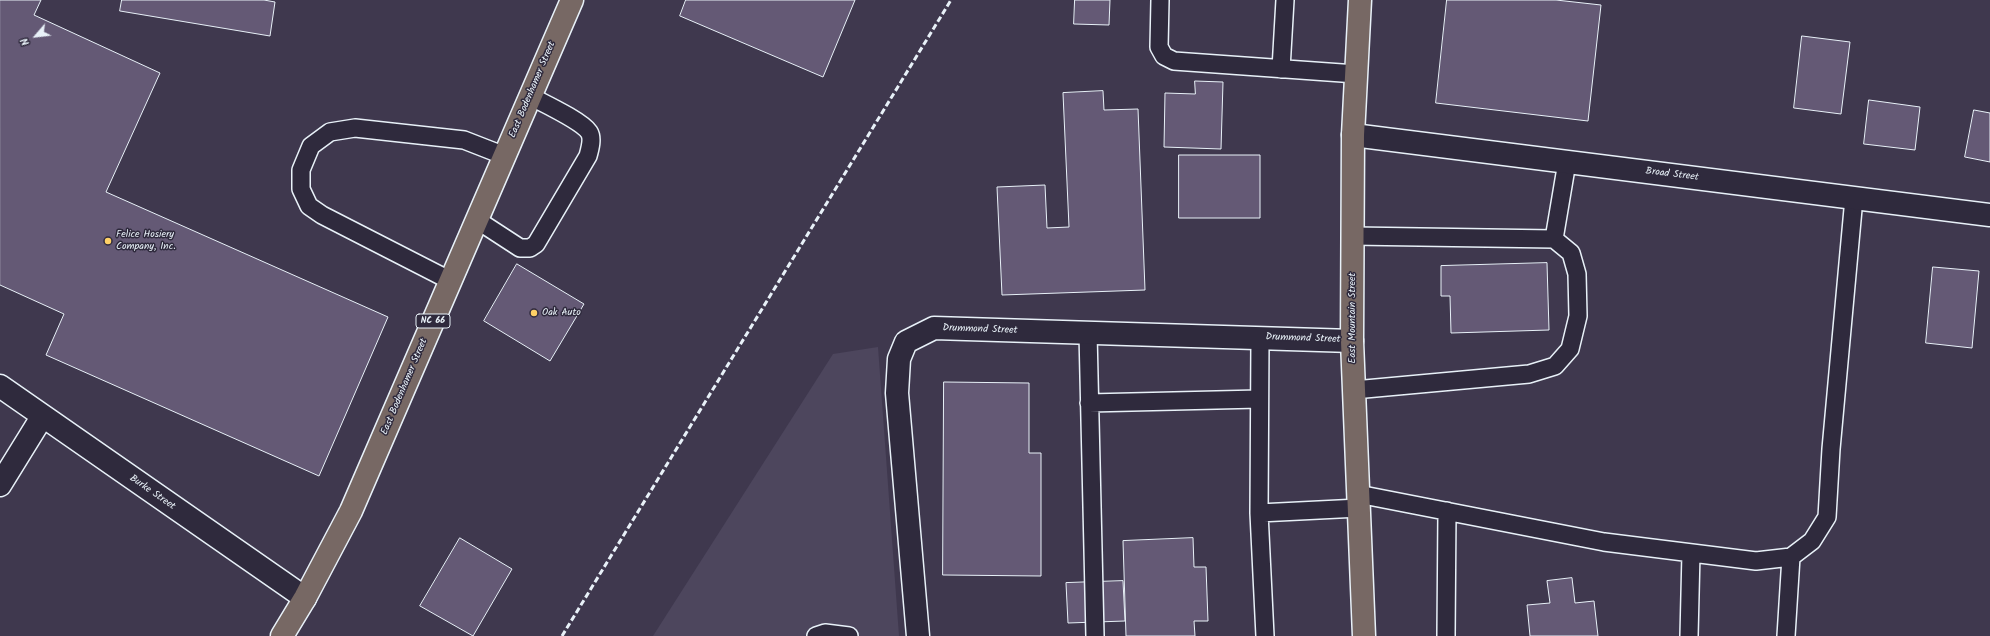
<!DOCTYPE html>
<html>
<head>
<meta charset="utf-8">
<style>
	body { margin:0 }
	#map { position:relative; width:1990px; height:636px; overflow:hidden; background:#3f384e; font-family:Kalam,sans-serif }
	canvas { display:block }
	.north { position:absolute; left:16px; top:16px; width:40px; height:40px; -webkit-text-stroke:3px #2f2a3d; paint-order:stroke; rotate:242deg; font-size:11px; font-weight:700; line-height:16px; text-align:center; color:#e8f1f8 }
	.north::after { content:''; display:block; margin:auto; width:14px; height:18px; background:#e8f1f8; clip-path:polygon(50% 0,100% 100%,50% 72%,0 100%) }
</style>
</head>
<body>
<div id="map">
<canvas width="1990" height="636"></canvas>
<div class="north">N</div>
</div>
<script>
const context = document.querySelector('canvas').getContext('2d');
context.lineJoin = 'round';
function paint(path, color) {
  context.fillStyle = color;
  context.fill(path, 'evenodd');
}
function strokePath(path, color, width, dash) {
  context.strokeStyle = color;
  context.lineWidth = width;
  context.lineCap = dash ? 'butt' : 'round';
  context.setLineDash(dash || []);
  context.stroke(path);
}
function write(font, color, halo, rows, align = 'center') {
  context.font = font + ' Kalam,sans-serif';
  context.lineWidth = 3;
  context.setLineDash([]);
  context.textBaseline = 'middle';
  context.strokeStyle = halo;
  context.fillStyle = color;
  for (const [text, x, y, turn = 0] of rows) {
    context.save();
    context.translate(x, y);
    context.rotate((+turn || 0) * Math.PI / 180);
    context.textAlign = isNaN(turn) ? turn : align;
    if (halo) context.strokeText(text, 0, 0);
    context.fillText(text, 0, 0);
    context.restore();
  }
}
paint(new Path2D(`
	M878 347 899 636H653L833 354Z`), '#4d465d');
const building = new Path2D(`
	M0 0H41L34 15 160 73 106 192 388 317 319 476 46 355 64 314 0 285Z
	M122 0H264L275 2 270 36 120 11Z
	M686 0H855L823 77 680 16Z
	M1075 0H1110L1109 25 1074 24Z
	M1447 0H1556L1601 5 1588 121 1436 103Z
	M1802 36 1850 42 1841 114 1794 108Z
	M1195 81 1223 82 1221 149 1164 147 1165 93 1195 94Z
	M1103 91 1104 110 1138 109 1145 290 1002 295 997 187 1045 185 1047 228 1069 227 1063 93Z
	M1869 100 1920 107 1915 150 1864 144Z
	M1974 110 1990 113V162L1965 157Z
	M1179 155H1260V218H1179Z
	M1547 263 1549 330 1451 333 1450 296H1441V266Z
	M517 264 584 304 550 361 484 321Z
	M1933 267 1979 271 1972 348 1926 343Z
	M944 382 1029 383V453H1041V576L943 575Z
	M460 538 512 569 473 636 420 606Z
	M1193 538 1194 567H1206L1208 621H1194L1195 636H1126L1123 541Z
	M1572 578 1575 603 1594 601 1598 636H1530L1527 605 1550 603 1547 581Z
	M1123 581 1125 621 1068 623 1066 583Z`);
paint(building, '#645975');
strokePath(building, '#e8f1f8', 1);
const lane = new Path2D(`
	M1160 0 1159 47 1164 56 1174 61 1356 74
	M1281 69 1285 0
	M477 220 520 248H530L536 244 588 156C590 149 593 138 589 132 582 121 543 103 530 96
	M1353 236 1554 239 1571 253 1577 274 1578 316 1570 349 1555 366 1529 374 1354 390
	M1554 239 1567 162
	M451 281 322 215 309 206 301 189V170L311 146 330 132 355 128 464 140 505 156
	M1088 333 1095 636
	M1260 338 1259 513 1265 636
	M1089 403 1259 399
	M1358 494 1604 542 1756 561 1791 557 1812 541 1827 517 1831 449 1854 198
	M1259 513 1359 508
	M816 636 825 633 849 636
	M1446 636 1447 511
	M1689 636 1691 553
	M1786 636 1791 557`);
const street = new Path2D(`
	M1353 135 1990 215
	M0 386 305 598
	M0 485 42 417
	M918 636 897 393 899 359 906 342 934 328 1352 341`);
const primary = new Path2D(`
	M1360 0 1353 135 1352 341 1364 636
	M282 636 305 598 351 511 572 0`);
strokePath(lane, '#e8f1f8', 20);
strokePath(street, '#e8f1f8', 25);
strokePath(primary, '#e8f1f8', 25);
strokePath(lane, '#2f2a3d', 17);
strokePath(street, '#2f2a3d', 22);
strokePath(primary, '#776864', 22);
strokePath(new Path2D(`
	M562 636 951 0`), '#e8f1f8', 3, [6, 3]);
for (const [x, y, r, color] of [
	[108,241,4,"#ffd166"],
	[534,313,4,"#ffd166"]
]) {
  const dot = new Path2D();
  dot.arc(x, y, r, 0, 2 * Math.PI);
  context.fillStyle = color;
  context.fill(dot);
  strokePath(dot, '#2f2a3d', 1.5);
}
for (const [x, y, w] of [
	[433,321,34]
]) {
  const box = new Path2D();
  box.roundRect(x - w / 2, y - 7, w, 14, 3);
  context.fillStyle = '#2f2a3d';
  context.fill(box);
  strokePath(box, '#e8f1f8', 1);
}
write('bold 9px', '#e8f1f8', null, [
	["NC 66",433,321]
]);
write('10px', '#e8f1f8', '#2f2a3d', [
	["East Bodenhamer Street",533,90,-67],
	["Broad Street",1672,175,7],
	["East Mountain Street",1353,318,-90],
	["Drummond Street",980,330,2],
	["Drummond Street",1303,339,2],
	["East Bodenhamer Street",405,387,-67],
	["Burke Street",152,493,35]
]);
write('10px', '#e8f1f8', '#2f2a3d', [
	["Felice Hosiery",116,235],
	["Company, Inc.",116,247],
	["Oak Auto",542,313]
], 'left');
</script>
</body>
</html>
